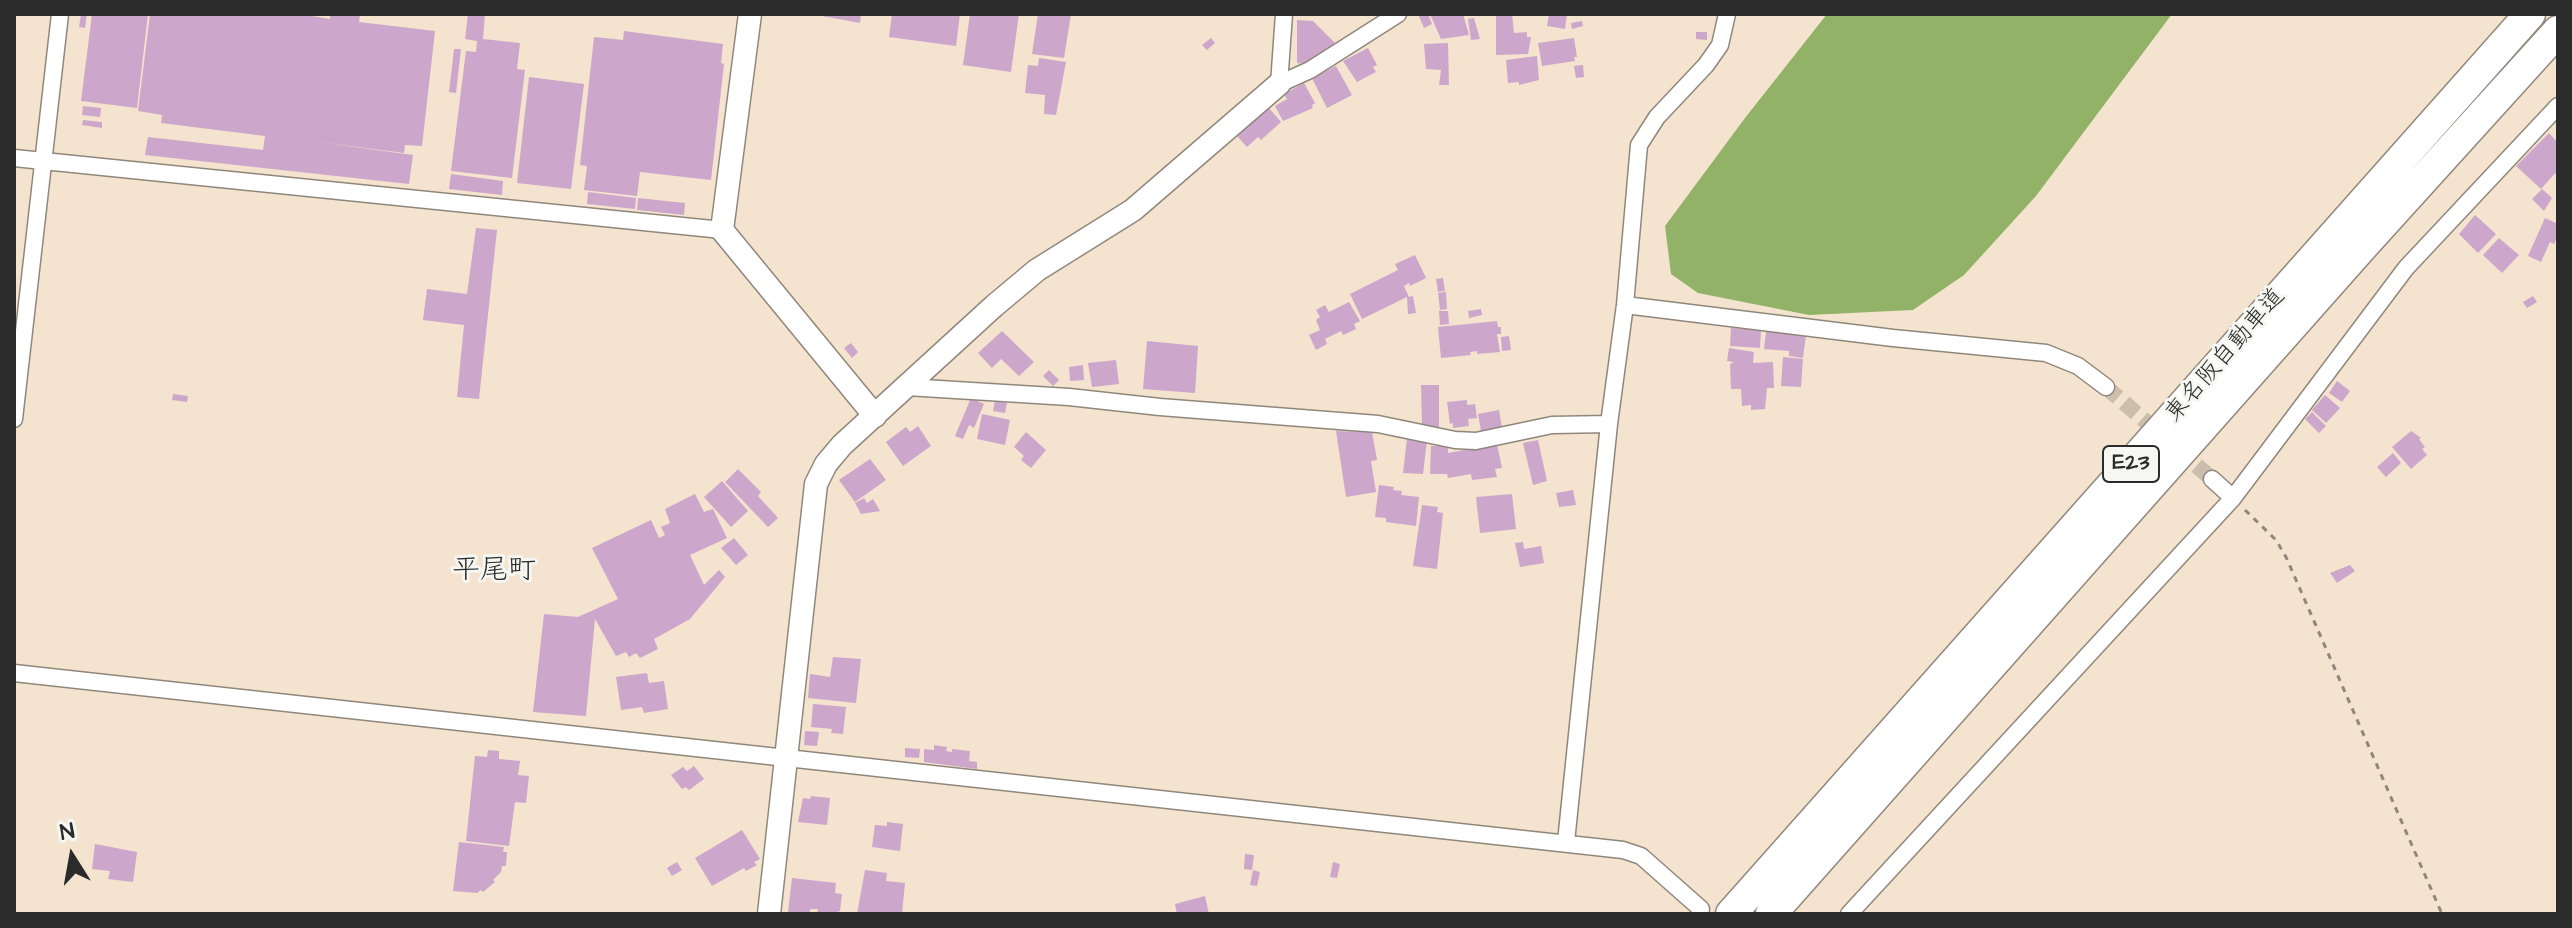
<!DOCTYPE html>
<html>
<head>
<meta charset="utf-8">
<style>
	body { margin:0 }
	#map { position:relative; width:2572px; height:928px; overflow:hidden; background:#f4e3ce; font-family:"Architects Daughter",sans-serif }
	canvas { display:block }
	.frame { position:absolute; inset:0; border:16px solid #2b2b2b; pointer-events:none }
	.north { position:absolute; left:32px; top:816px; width:80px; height:80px; -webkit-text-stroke:6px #f6f6f2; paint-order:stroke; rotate:349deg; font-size:22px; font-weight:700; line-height:32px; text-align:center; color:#2b2b2b }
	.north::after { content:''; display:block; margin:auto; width:28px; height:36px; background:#2b2b2b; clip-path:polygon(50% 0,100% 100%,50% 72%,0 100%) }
</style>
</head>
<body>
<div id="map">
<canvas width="2572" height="928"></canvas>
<div class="frame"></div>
<div class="north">N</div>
</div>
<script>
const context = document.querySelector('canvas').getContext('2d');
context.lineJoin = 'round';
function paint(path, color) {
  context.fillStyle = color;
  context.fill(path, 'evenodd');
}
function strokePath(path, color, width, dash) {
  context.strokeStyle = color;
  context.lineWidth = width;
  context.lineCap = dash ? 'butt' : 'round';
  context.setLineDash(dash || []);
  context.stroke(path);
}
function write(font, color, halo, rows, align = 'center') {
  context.font = font + ' "Architects Daughter","Klee One",sans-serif';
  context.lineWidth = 6;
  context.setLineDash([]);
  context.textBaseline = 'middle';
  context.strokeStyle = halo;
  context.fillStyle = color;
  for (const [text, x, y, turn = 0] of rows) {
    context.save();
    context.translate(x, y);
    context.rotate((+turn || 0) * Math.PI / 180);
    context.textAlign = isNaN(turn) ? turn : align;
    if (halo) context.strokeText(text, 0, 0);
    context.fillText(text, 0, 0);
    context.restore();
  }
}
paint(new Path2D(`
	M1827 14H2172L2036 196 1964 275 1913 310 1809 315 1698 293 1671 274 1665 226 1745 118Z`), '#92b367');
paint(new Path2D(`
	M81 14H87L85 28 79 27Z
	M92 14H148L137 108 81 101Z
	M150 14H300L330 19V14H360L359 22 435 31 422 146 405 145 404 153 310 141 413 155 409 184 145 155 148 137 263 150 265 136 161 123 162 115 138 111Z
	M468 14H485L483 39 520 43 517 69 525 70 512 178 451 171 466 51 476 52 477 41 465 39Z
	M811 14H861L860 23Z
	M892 14H960L956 46 889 37Z
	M970 14H1019L1011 72 963 65Z
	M1038 14H1071L1064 58 1032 54Z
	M1418 14H1428L1432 24 1424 28Z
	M1430 14H1463L1469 35 1441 39Z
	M1496 14H1512L1514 33 1527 32V37H1531L1528 54 1496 55Z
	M1549 14H1567L1565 29 1547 26Z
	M1474 18 1480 39 1471 40 1468 19Z
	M1297 20 1313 21 1336 44 1307 64 1297 63Z
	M1582 21 1583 26 1572 29 1571 23Z
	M624 31 723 44 721 63 724 64 711 180 640 172 637 196 584 190 587 166 580 165 594 37 623 40Z
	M1696 32H1707V40L1696 39Z
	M1211 38 1215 43 1207 50 1202 45Z
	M1574 38 1577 57H1574L1575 61 1542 66 1538 43Z
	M1448 43 1449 85H1439L1441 70 1426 69 1424 44Z
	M1368 48 1377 65 1373 67 1376 72 1357 82 1343 61Z
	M454 49H461L456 93 449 92Z
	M1537 56 1539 80 1519 85V82L1508 83 1506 60Z
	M1039 58 1066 62 1056 115 1044 114 1045 95 1025 93 1028 65 1038 66Z
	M1583 65 1584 77 1576 78 1574 66Z
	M1336 66 1352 95 1327 108 1312 78Z
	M529 77 584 84 571 189 517 183Z
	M1304 83 1315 103 1312 105 1313 108 1283 121 1275 106 1287 99 1284 94Z
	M83 106 101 108 100 117 82 115Z
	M1269 108 1281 122 1261 140 1258 137 1247 147 1237 136Z
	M83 120 102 122V128L82 125Z
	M2549 133 2558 143V170L2541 189 2516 166Z
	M451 174 503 181 502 195 449 189Z
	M2542 189 2552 198 2544 211 2532 199Z
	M588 192 636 198 635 209 587 204Z
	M638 198 685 203 684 215 637 210Z
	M2475 215 2496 234 2478 253 2459 234Z
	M2545 218 2558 224V235L2554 244 2550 242 2541 262 2528 256Z
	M476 228 497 230 479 399 457 397 464 325 423 320 427 289 467 294Z
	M2499 238 2519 255 2502 273 2483 255Z
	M1415 255 1426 278 1410 286 1409 283 1404 286 1409 297 1413 296 1416 313 1408 314 1407 297 1362 319 1350 294 1398 270 1395 264Z
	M1443 278 1445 291 1438 292 1436 279Z
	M1446 292 1447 309 1440 310 1438 293Z
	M2533 296 2537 302 2527 308 2523 302Z
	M1349 302 1360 321 1354 324 1356 329 1343 335 1341 331 1325 339 1327 344 1316 350 1309 335 1320 330 1316 320 1320 317 1316 310 1325 305 1329 312Z
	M1481 309 1482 315 1469 318 1468 311Z
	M1439 311H1448L1449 324 1440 325Z
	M1497 321 1498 327H1501V334H1497L1500 352 1477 354V351L1470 352 1471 355 1441 358 1438 327Z
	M1731 328 1761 330 1760 348 1730 346Z
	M1002 331 1034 362 1019 376 1001 359 992 368 978 353Z
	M1766 331 1806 335 1803 358 1789 356V351L1764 349Z
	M1509 336 1511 350 1502 351 1501 337Z
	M1147 341 1198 346 1195 393 1143 389Z
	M851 343 858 352 852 358 844 348Z
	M1729 348 1754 352 1753 363 1773 362 1774 388H1767L1765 409 1751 410V405L1742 406 1741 389H1731L1730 364 1734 362 1727 361Z
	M1783 357 1803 359 1801 387 1781 386Z
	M1116 360 1119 384 1092 387 1088 363Z
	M1083 365 1084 380 1070 381 1069 367Z
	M1049 370 1059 380 1053 386 1043 376Z
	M2337 381 2350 391 2342 402 2329 393Z
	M1421 385H1439V429L1422 428Z
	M173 394 188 396 187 402 172 400Z
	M2325 395 2340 408 2326 423 2312 410Z
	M971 398 984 404 974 428 969 425 963 439 955 436Z
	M1467 400V405L1475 404 1477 418 1468 419 1469 426 1453 428V423L1450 424 1447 402Z
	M995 401 1007 403 1005 413 993 411Z
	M1499 410 1502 428 1481 431 1478 414Z
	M2312 412 2326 426 2319 433 2305 419Z
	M982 414 1010 420 1005 445 977 439Z
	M918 426 931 446 903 466 886 442 906 427 910 432Z
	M1336 431 1372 432 1377 460 1371 461 1376 492 1346 497Z
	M2411 431 2421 438 2419 439 2425 447 2422 449 2427 455 2411 469 2392 447Z
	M1026 432 1046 450 1031 468 1021 460 1024 456 1014 447Z
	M1407 438 1427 440 1423 474 1403 473Z
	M1538 440 1547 481 1533 485 1523 443Z
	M1497 444 1502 468 1495 469 1497 477 1472 480 1471 474 1448 478 1447 474H1430L1431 446H1448V453Z
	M2393 453 2401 463 2386 477 2377 467Z
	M870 459 886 480 855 502 839 480Z
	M738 469 761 492 758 496 778 518 768 527 725 482Z
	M722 481 748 511 731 527 704 497Z
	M1379 485 1394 487 1393 490 1402 491 1401 495 1419 497 1416 526 1386 522V518L1375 517Z
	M1573 490 1576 505 1559 507 1556 493Z
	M695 494 704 512 713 509 727 538 690 555 704 585 719 570 725 577 690 619 654 639 658 649 640 658 636 653 629 657 626 652 616 656 595 619 586 716 533 712 544 614 578 617 618 599 592 548 651 520 659 538 665 535 661 527 670 523 665 509Z
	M1512 494 1516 529 1480 533 1476 497Z
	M864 498 867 503 873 499 880 511 861 514 855 503Z
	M1422 505 1438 507 1437 512 1443 513 1437 569 1413 566Z
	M734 538 748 555 736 565 721 548Z
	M1523 542 1524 549 1541 546 1544 563 1520 567 1515 543Z
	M2350 565 2355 571 2337 583 2330 573Z
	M833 657 861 659 856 703 808 698 810 674 830 677Z
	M647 673 649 683 664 681 668 709 644 713 642 707 621 710 616 677Z
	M813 704 846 707 843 734 831 733 832 729 811 727Z
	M805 731 819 732 817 746 804 745Z
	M934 745 947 747 946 751 952 752V749L970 751 969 761 977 762V769L924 762V749L934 750Z
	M905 748 920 749 919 758 905 757Z
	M488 750 499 751V759L520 761 518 775 529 776 526 803 515 802 509 846 466 841 475 756 487 757Z
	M694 766 704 779 689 790 686 787 682 789 671 775 683 767 687 771Z
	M811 796 830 798 827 825 798 822 803 798 810 799Z
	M887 822 903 824 900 851 872 847 875 825 887 826Z
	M742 830 760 859 754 862 757 865 746 871 744 868 712 886 695 858Z
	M459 842 504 847 503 852H507L506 866H502L501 872 493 880 495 882 483 892 481 890 477 893 453 891Z
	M95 844 137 852 133 882 108 879 110 871 92 869Z
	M1245 854 1254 855 1252 870 1244 869Z
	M677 862 682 870 672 876 667 868Z
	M1333 862 1340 864 1337 878 1330 877Z
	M865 870 887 873 886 881 905 883 902 914H857Z
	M1253 870 1260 872 1257 886 1250 885Z
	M792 878 836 883 835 893 842 894 840 911 830 914 817 913 818 909H810V914L788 912Z
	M1205 896 1209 914H1177L1175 904Z`), '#cda6cb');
strokePath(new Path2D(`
	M2106 387 2212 479`), '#ccbead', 16, [16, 8]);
const street = new Path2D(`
	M1279 84 1310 70 1398 14
	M1279 84 1284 14
	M14 158 722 230
	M1625 305 1893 338 2046 353 2078 366 2106 387
	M907 387 1069 397 1160 407 1378 424 1455 440 1476 441 1552 425 1609 424
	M14 419 60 14
	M2212 479 2233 498
	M14 673 1623 850 1641 856 1701 909
	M1566 842 1609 424 1625 305 1639 145 1657 117 1706 65 1720 45 1727 14
	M1849 914 2233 498 2406 268 2558 106`);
const secondary = new Path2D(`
	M750 14 722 230 875 416
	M769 914 816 484 826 464 842 445 994 306 1037 270 1133 210 1279 84`);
const highway = new Path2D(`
	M1731 914 2530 14
	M1771 914 2363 246 2558 31`);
strokePath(street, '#90877c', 19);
strokePath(secondary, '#90877c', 25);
strokePath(highway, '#90877c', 33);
strokePath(new Path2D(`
	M2245 510 2276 540 2286 557 2442 914`), '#90877c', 3, [6, 6]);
strokePath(street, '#fff', 16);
strokePath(secondary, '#fff', 22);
strokePath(highway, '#fff', 30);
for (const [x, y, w] of [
	[2131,464,56]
]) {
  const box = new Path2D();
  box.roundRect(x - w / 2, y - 18, w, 36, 6);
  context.fillStyle = '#f6f6f2';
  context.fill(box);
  strokePath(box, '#2b2b2b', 2);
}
write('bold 22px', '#2b2b2b', null, [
	["E23",2131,464]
]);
write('24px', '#2b2b2b', '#f6f6f2', [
	["東名阪自動車道",2226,356,-49]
]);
write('28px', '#2b2b2b', '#f6f6f2', [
	["平尾町",494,572]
]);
</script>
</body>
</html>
